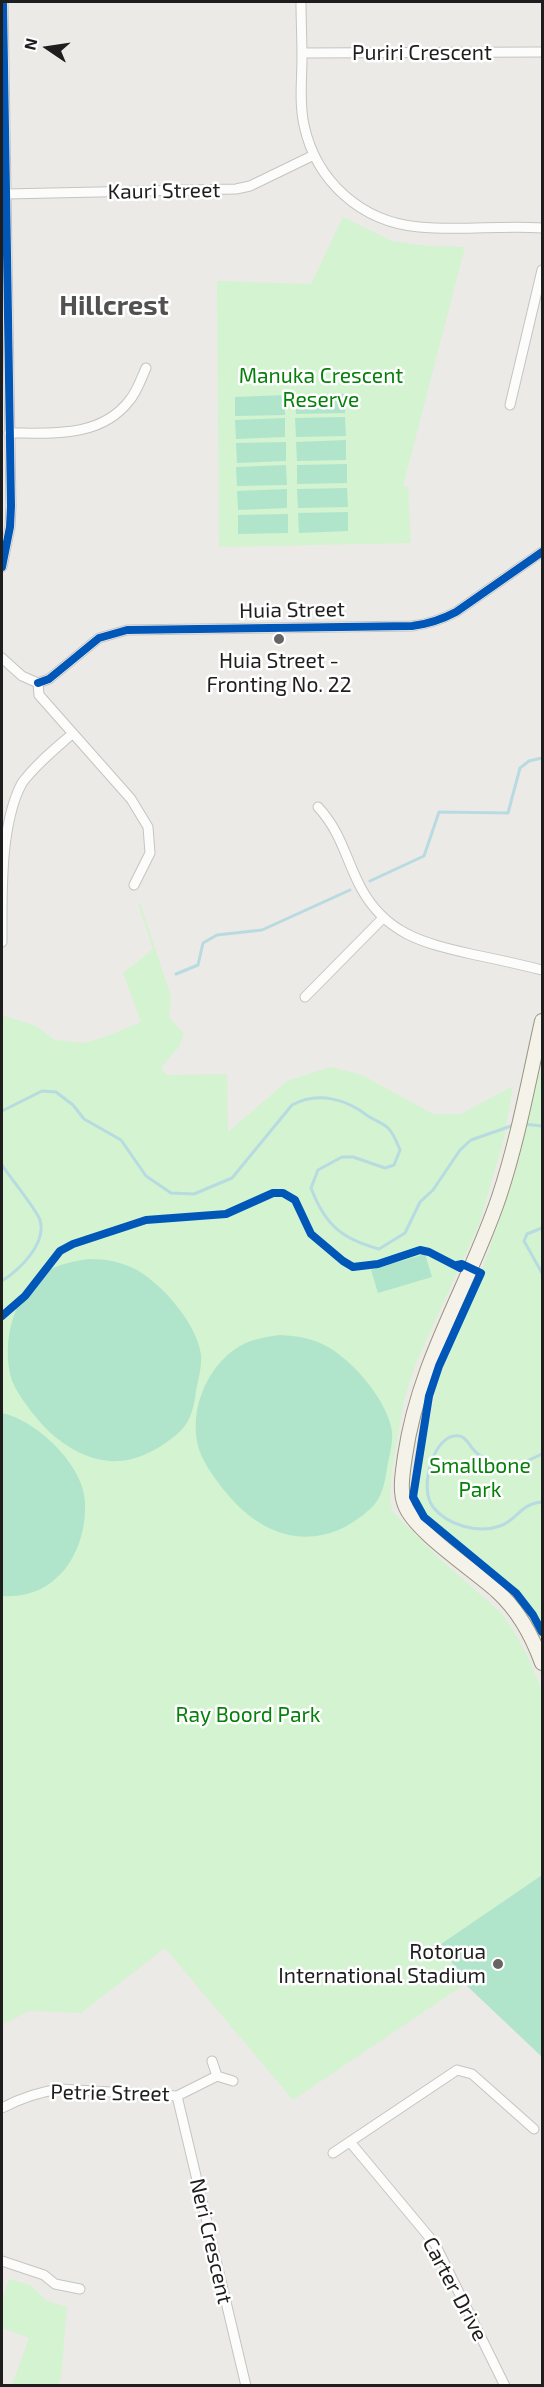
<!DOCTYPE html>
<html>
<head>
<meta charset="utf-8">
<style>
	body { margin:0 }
	#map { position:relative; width:544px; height:2387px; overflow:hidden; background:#eceae6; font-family:"Exo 2",sans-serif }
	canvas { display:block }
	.frame { position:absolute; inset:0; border:3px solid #1e1e1e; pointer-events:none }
	.north { position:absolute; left:18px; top:18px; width:60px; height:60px; -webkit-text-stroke:4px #fff; paint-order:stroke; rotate:283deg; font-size:16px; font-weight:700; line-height:24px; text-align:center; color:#1e1e1e }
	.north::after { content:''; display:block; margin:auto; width:21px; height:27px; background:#1e1e1e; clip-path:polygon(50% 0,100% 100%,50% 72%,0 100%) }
</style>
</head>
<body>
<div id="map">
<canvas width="544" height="2387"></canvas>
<div class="frame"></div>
<div class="north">N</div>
</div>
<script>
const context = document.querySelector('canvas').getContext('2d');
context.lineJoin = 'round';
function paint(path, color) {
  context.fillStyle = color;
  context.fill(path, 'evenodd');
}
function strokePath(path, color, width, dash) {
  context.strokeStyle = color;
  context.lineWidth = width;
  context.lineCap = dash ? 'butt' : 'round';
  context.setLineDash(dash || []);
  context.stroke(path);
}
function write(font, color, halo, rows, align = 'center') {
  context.font = font + ' "Exo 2",sans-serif';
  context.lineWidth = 5;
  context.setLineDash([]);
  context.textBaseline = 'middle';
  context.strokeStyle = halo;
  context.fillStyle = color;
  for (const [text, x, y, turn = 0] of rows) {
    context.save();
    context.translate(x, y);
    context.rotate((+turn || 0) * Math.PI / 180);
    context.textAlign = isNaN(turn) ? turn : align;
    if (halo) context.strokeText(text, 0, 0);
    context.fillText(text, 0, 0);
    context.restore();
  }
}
paint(new Path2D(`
	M343 217 392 241 428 246 465 247 403 486H408L411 543 219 547 217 281 311 284Z
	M140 903 171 997 169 1017 184 1034 179 1047 161 1067 166 1075 227 1074 228 1132 287 1081 330 1067 362 1075 433 1114H461L513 1086 504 1138 479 1224 416 1363 404 1400 392 1469 390 1498 392 1511 439 1558 501 1613 512 1628 529 1659 542 1691V1875L441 1944 465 1984 293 2100 165 1948 81 2013 29 2011 2 2025V1015L36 1026 55 1040 84 1043 107 1036 141 1022 123 973 153 949 138 904Z
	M542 1064V1627L525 1598 425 1514 416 1495 417 1483 437 1382 483 1267 515 1175Z
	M9 2279 30 2285 47 2301 67 2307 61 2379 57 2385H12L29 2338 2 2328V2302Z`), '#d3f3d1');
paint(new Path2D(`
	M345 394V413L296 414 295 395Z
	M285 395V415L235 416V397Z
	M345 417 346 436 296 437 295 418Z
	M285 418V437L236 439 235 420Z
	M346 440V460L297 461 296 442Z
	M286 442V461L237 463 236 443Z
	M347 464V483L297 484V465Z
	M286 465 287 485 237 486 236 467Z
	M347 488 348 507 298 508 297 489Z
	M287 489V508L238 510 237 491Z
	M348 512V531L299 533 298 513Z
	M288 514V533L238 534V515Z
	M425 1254 432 1277 378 1293 371 1270Z
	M89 1259C106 1259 122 1262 137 1270 164 1286 197 1324 201 1355 202 1367 198 1380 196 1391 194 1408 190 1424 176 1435 160 1448 140 1460 119 1461 89 1463 59 1444 40 1422 29 1409 19 1396 12 1381 0 1342 14 1290 50 1270 62 1263 76 1261 89 1259Z
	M280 1335C296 1336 313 1338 328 1347 354 1362 388 1401 392 1432 393 1443 389 1457 387 1468 385 1482 382 1499 370 1509 322 1553 268 1542 228 1495 218 1483 209 1471 202 1457 185 1419 204 1367 240 1346 252 1339 266 1337 280 1335Z
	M2 1413C36 1420 84 1465 85 1502 87 1553 56 1600 2 1596Z
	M542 1875V2057L465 1984 441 1944Z`), '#b0e5cb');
strokePath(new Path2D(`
	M370 881 424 856 439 812 508 813 520 768 529 761 542 758
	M176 974 198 965 203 943 217 935 262 930 350 890
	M2 1111 42 1091 56 1092 73 1105 84 1119 121 1140 146 1176 171 1193 194 1194 232 1178 292 1105C318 1091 346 1099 368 1116 374 1120 383 1123 388 1128 394 1134 397 1143 400 1150L394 1165 385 1168 353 1157H342L318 1170 311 1188C325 1225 342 1239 379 1249L405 1233 420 1202 433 1190 460 1150 471 1140 514 1125
	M523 1124 542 1126
	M2 1165C9 1176 37 1210 40 1220 47 1244 19 1270 2 1281
	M542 1228 527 1234 524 1241 542 1273
	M542 1454C517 1467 494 1473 472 1448 469 1444 465 1436 459 1436 434 1432 418 1488 433 1507 447 1525 478 1534 500 1526 518 1520 519 1504 542 1502`), '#b8dbe1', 3);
const street = new Path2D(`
	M301 2C301 20 302 38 302 57 302 79 299 103 304 125 316 181 361 222 419 227 460 231 501 225 542 228
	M302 53 542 52
	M6 194 236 189 250 186 314 155
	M510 405 542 270
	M9 433C52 433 100 438 129 401 137 392 141 379 146 368
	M2 567 10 527 11 506 3 2
	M2 658 22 676 38 683
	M38 683 49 679 99 638 127 630 412 626C429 624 441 620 456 612L542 552
	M38 683 39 695 131 799 148 827 150 853 134 885
	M318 807C342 833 345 858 361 888 386 934 423 943 471 954 495 959 519 964 542 970
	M2 942C2 893 0 824 22 783 36 764 55 749 72 734
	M305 997 383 918
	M212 2061 217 2076
	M177 2096 246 2386
	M2 2108C21 2098 38 2092 60 2089L177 2096 217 2076 233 2081
	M350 2142 435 2244 505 2386
	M333 2153 457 2070 472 2074 534 2129
	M2 2261 44 2275 55 2284 80 2289`);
const secondary = new Path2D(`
	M542 1021C529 1079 518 1140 499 1197 469 1286 419 1360 405 1456 403 1471 399 1490 405 1505 414 1531 474 1570 497 1591 519 1611 532 1635 542 1663`);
strokePath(street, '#c5c4c2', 11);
strokePath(secondary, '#96967e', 16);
strokePath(street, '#fcfcfb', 9);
strokePath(secondary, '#f4f2e9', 14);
strokePath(new Path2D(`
	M2 567 10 527 11 506 3 2
	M38 683 49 679 99 638 127 630 412 626C429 624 441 620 456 612L542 552
	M457 1265 462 1264 481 1273 439 1366 429 1396 413 1497 424 1517 516 1593 533 1615 542 1632
	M2 1316 25 1296 60 1251 73 1244 146 1220 226 1214 273 1193H283L295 1200 311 1234 343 1261 353 1267 378 1264 420 1250 429 1252 460 1268`), '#0057b8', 8);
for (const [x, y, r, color] of [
	[279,639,6,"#666564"],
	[498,1964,6,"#666564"]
]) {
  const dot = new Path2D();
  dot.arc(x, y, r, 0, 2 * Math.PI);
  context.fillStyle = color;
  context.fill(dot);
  strokePath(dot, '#fff', 2);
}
write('21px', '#1e1e1e', '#fff', [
	["Puriri Crescent",422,53],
	["Kauri Street",164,191,-1],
	["Huia Street",292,610,-1],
	["Petrie Street",110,2093,1],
	["Neri Crescent",211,2241,77],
	["Carter Drive",455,2289,62]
]);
write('21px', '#07800b', '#fff', [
	["Manuka Crescent",321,376],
	["Reserve",321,400],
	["Smallbone",480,1466],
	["Park",480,1490],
	["Ray Boord Park",248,1715]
]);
write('21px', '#1e1e1e', '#fff', [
	["Huia Street -",279,661],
	["Fronting No. 22",279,685],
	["Rotorua",486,1952,"right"],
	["International Stadium",486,1976,"right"]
]);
write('bold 27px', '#515151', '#fff', [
	["Hillcrest",114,306]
]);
</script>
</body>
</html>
